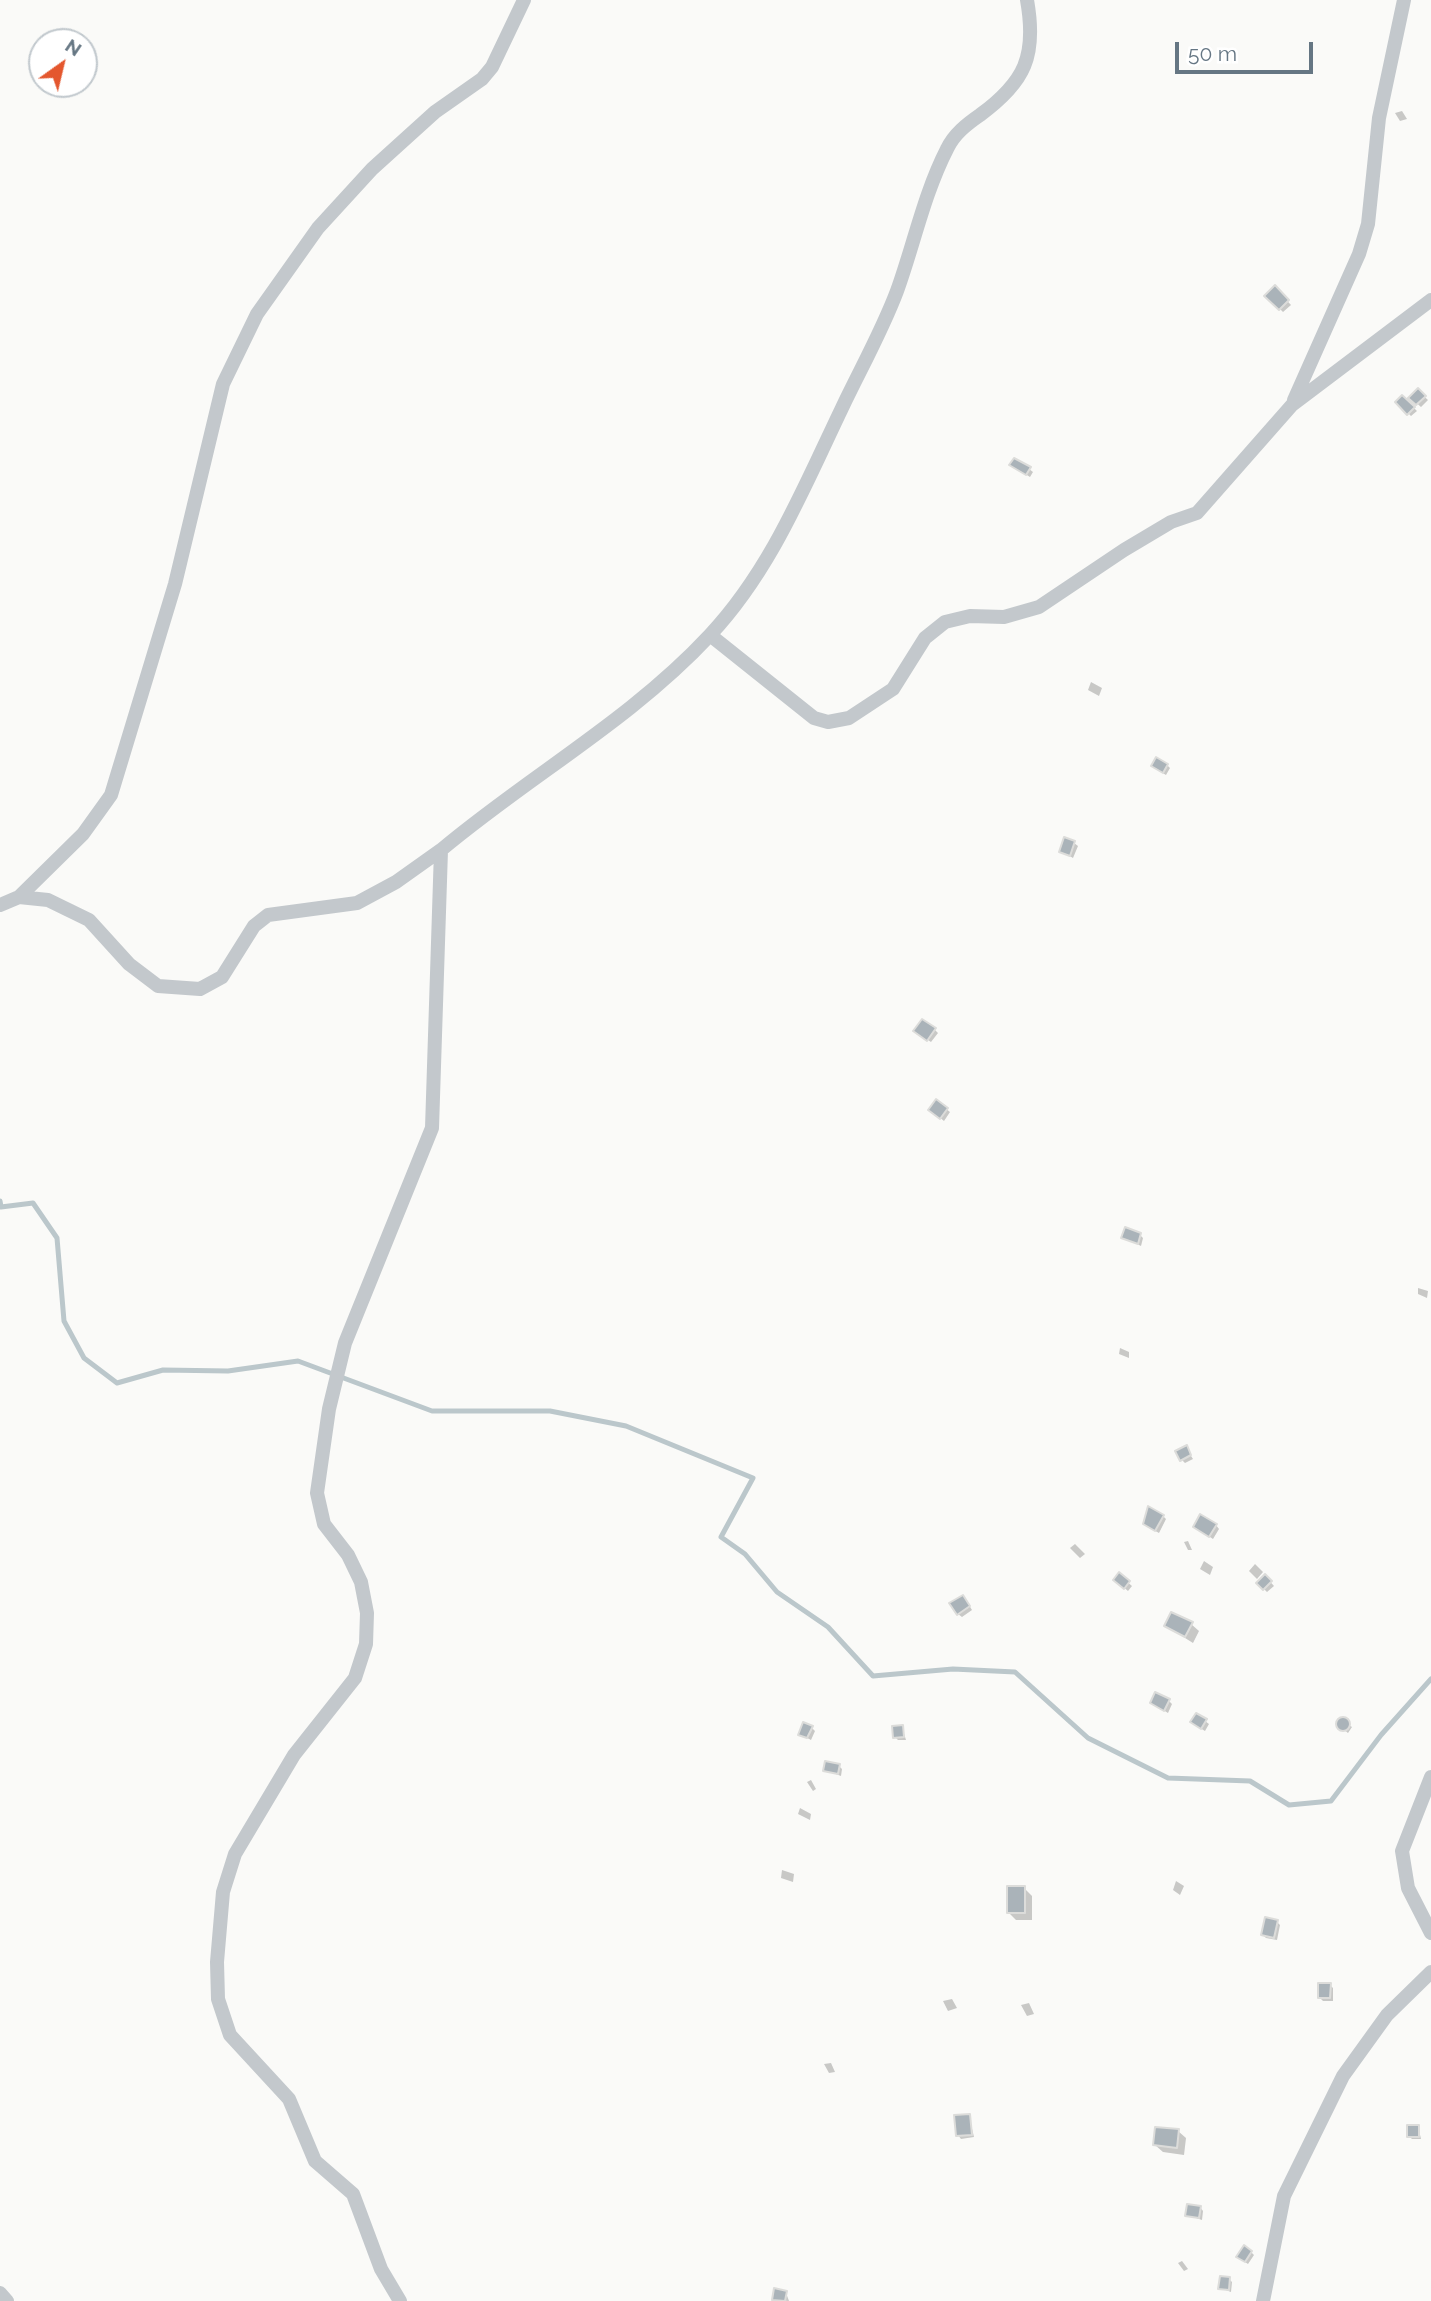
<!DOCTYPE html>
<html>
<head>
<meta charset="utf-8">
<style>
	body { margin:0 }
	#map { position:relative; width:1431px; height:2301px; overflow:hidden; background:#fafaf8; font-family:Raleway,sans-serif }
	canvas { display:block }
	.north { position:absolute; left:28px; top:28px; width:70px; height:70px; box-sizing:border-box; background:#fff; border:2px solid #c1c8cd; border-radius:50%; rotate:34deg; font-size:19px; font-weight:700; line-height:28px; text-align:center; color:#657683 }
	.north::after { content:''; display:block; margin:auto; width:24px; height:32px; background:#e4572e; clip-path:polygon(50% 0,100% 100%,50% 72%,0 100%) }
	.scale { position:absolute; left:1175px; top:42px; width:138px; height:32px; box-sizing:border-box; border:4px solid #657683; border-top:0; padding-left:9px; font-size:21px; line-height:24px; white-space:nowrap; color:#657683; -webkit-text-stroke:5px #fff; paint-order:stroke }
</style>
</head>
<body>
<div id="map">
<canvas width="1431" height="2301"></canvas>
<div class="north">N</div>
<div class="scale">50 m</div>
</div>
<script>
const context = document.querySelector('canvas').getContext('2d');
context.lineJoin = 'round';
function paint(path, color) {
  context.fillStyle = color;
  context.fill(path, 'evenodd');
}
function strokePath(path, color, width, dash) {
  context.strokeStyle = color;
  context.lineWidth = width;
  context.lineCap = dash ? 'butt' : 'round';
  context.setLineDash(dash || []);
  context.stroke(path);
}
paint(new Path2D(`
	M1402 111 1407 119 1400 121 1395 113Z
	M1275 288 1291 305 1283 312 1267 296Z
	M1418 391 1428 400 1421 407 1411 398Z
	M1403 397 1417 411 1411 416 1397 402Z
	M1011 465 1029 469 1033 472 1030 477Z
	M1091 682 1102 688 1099 696 1088 690Z
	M1167 765 1170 768 1166 775 1156 769Z
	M1074 843 1078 846 1073 858 1061 851Z
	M935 1030 938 1033 931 1042 919 1034Z
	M936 1101 950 1112 944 1121 933 1112Z
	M1140 1235 1143 1238 1141 1246 1123 1237Z
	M1418 1288 1428 1291 1427 1298 1418 1294Z
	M1120 1348 1129 1352V1358L1119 1354Z
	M1186 1448 1193 1459 1185 1463 1182 1460Z
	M1163 1516 1166 1519 1159 1533 1148 1527Z
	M1216 1525 1219 1529 1213 1539 1195 1527Z
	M1188 1541 1192 1550H1188L1184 1542Z
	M1075 1544 1085 1554 1080 1558 1070 1548Z
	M1204 1561 1213 1567 1210 1575 1200 1569Z
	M1255 1564 1263 1572 1257 1579 1249 1571Z
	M1119 1575 1132 1586 1128 1591 1115 1580Z
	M1265 1576 1274 1586 1267 1592 1258 1583Z
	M966 1600 972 1610 962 1617 958 1614Z
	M1191 1624 1199 1631 1193 1643 1166 1626Z
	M1169 1701 1172 1704 1168 1713 1152 1703Z
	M1197 1715 1209 1724 1205 1731 1195 1725Z
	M1342 1720 1352 1727 1348 1733 1338 1725Z
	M902 1727 906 1740H898L895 1737Z
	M812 1728 815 1731 811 1740 800 1734Z
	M839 1766 842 1769 841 1776 825 1770Z
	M811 1780 816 1789 813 1791 807 1782Z
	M800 1808 811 1814 810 1820 798 1814Z
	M782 1870 794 1874 793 1882 781 1878Z
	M1176 1881 1184 1886 1180 1895 1173 1890Z
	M1024 1888 1032 1896V1920H1016L1008 1912Z
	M1277 1922 1280 1925 1277 1940 1266 1938 1263 1935Z
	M1330 1985 1333 1988V2001H1323L1319 1997Z
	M952 1999 957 2008 948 2011 943 2001Z
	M1029 2003 1034 2014 1027 2016 1021 2005Z
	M831 2063 835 2072 829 2073 824 2064Z
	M969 2116 974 2137 961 2139 958 2135Z
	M1418 2126 1421 2139H1412L1409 2136Z
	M1178 2131 1186 2138 1184 2155 1163 2152 1155 2145Z
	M1200 2207 1203 2211 1202 2220 1187 2215Z
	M1251 2252 1254 2255 1248 2264 1242 2260Z
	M1182 2261 1188 2269 1184 2271 1178 2263Z
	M1229 2279 1232 2282 1231 2292 1220 2288Z
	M786 2293 789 2301 774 2300Z`), '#0003');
strokePath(new Path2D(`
	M0 1201 1 1207 33 1203 57 1238 64 1321 84 1358 117 1383 163 1370 228 1371 298 1361 432 1411H550L626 1426 753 1478 721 1537 745 1554 777 1592 828 1627 873 1676 953 1669 1015 1672 1088 1738 1168 1778 1250 1781 1289 1805 1331 1801 1381 1735 1431 1679`), '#bbc7cb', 5);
const building = new Path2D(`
	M1275 285 1289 300 1279 310 1264 296Z
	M1418 388 1426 396 1416 405 1408 398Z
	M1402 395 1415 407 1407 415 1395 402Z
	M1014 458 1031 467 1026 475 1009 465Z
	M1156 757 1168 764 1163 773 1151 766Z
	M1064 837 1075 841 1070 856 1059 852Z
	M922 1019 936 1028 927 1041 913 1031Z
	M936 1099 948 1108 940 1119 928 1110Z
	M1125 1227 1141 1233 1138 1244 1121 1238Z
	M1187 1445 1191 1455 1180 1461 1175 1451Z
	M1148 1506 1164 1515 1155 1531 1143 1524Z
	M1200 1514 1217 1524 1209 1537 1193 1527Z
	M1119 1572 1130 1581 1124 1589 1113 1580Z
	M1265 1574 1272 1581 1263 1590 1256 1583Z
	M963 1595 970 1606 957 1615 949 1603Z
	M1171 1612 1193 1622 1185 1637 1164 1626Z
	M1155 1692 1170 1699 1164 1711 1150 1703Z
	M1196 1713 1207 1719 1201 1729 1190 1722Z
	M1336 1724a7 7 0 1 1 14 0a7 7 0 1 1-14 0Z
	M803 1722 813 1726 807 1738 798 1735Z
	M903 1725 904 1737 893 1738 892 1726Z
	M825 1761 840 1764 838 1774 823 1771Z
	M1007 1886H1025V1913H1007Z
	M1265 1917 1278 1920 1274 1938 1261 1935Z
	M1318 1983H1331L1330 1998H1318Z
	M970 2114 972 2135 956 2136 954 2115Z
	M1407 2125H1419V2137H1407Z
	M1155 2127 1179 2129 1177 2148 1153 2145Z
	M1187 2204 1201 2206 1199 2218 1185 2216Z
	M1244 2245 1252 2251 1245 2262 1236 2257Z
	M1220 2276 1230 2277 1229 2290 1218 2289Z
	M774 2288 787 2291 785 2301 772 2300Z`);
paint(building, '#aab3b9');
strokePath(building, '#dcdcda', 2);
strokePath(new Path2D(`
	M1294 400 1359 254 1368 224 1379 118 1404 0
	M710 635 814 718 828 722 849 718 893 689 925 638 945 622 970 616 1004 617 1039 607 1124 550 1171 522 1197 513 1292 405 1431 300
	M19 897 48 900 89 920 129 964 158 986 200 989 222 977 254 926 268 915 357 903 396 882 441 850
	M0 905 19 897 83 834 111 795 175 584 223 384 257 314 318 228 372 169 435 112 482 79 492 67 524 0
	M1431 1777 1402 1851 1408 1888 1431 1933
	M0 2293 7 2301
	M400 2301 381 2269 353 2194 315 2161 289 2099 230 2035 218 1999 217 1962 223 1892 235 1854 294 1755 355 1678 366 1644 367 1613 361 1582 348 1555 324 1524 317 1493 329 1409 345 1343 432 1128 441 850C529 776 631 720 710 635 771 570 804 487 842 408 860 370 882 331 897 291 914 244 924 194 947 149 954 134 967 124 980 115 1025 82 1037 56 1027 0
	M1263 2301 1284 2196 1343 2076 1387 2015 1431 1972`), '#c3c8cc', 14);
</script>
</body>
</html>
